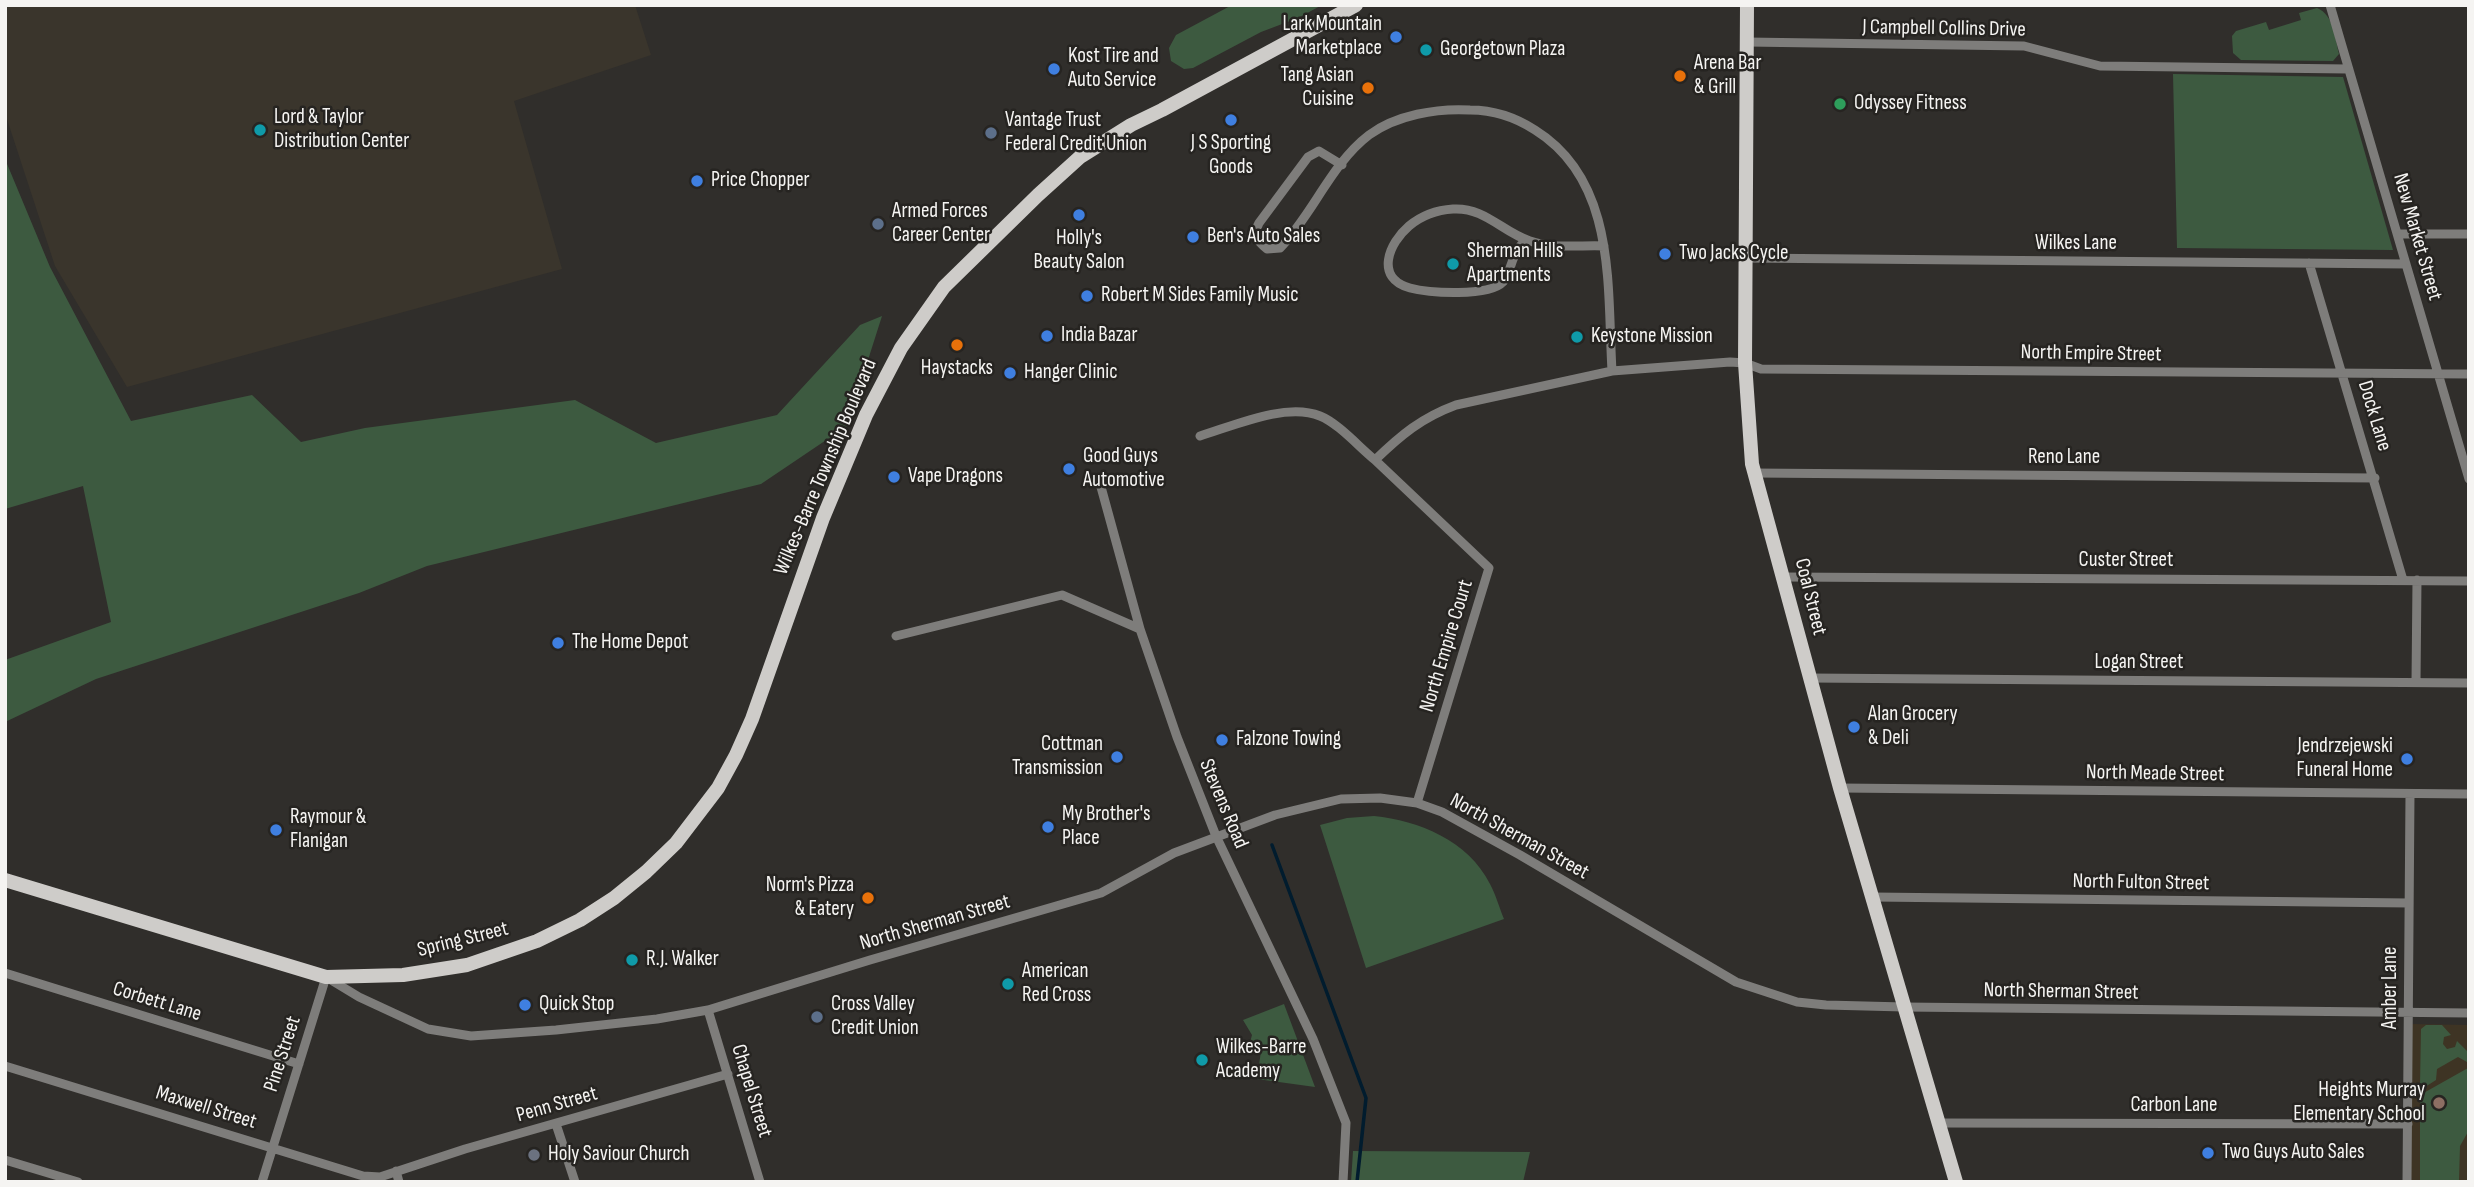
<!DOCTYPE html>
<html>
<head>
<meta charset="utf-8">
<style>
	body { margin:0 }
	#map { position:relative; width:2474px; height:1187px; overflow:hidden; background:#302e2b; font-family:"Sofia Sans Condensed",sans-serif }
	canvas { display:block }
	.frame { position:absolute; inset:0; border:7px solid #f5f4f2; pointer-events:none }
</style>
</head>
<body>
<div id="map">
<canvas width="2474" height="1187"></canvas>
<div class="frame"></div>
</div>
<script>
const context = document.querySelector('canvas').getContext('2d');
context.lineJoin = 'round';
function paint(path, color) {
  context.fillStyle = color;
  context.fill(path, 'evenodd');
}
function strokePath(path, color, width, dash) {
  context.strokeStyle = color;
  context.lineWidth = width;
  context.lineCap = dash ? 'butt' : 'round';
  context.setLineDash(dash || []);
  context.stroke(path);
}
function write(font, color, halo, rows, align = 'center') {
  context.font = font + ' "Sofia Sans Condensed",sans-serif';
  context.lineWidth = 5;
  context.setLineDash([]);
  context.textBaseline = 'middle';
  context.strokeStyle = halo;
  context.fillStyle = color;
  for (const [text, x, y, turn = 0] of rows) {
    context.save();
    context.translate(x, y);
    context.rotate((+turn || 0) * Math.PI / 180);
    context.textAlign = isNaN(turn) ? turn : align;
    if (halo) context.strokeText(text, 0, 0);
    context.fillText(text, 0, 0);
    context.restore();
  }
}
paint(new Path2D(`
	M5 5H635L651 55 514 101 562 269 127 387 55 266 5 113Z`), '#3a352c');
paint(new Path2D(`
	M2410 1024 2469 1025V1182H2409Z`), '#3e3424');
paint(new Path2D(`
	M1232 5H1322L1298 18 1261 32 1193 68 1184 69 1171 61 1169 48 1176 35Z
	M2317 8C2334 15 2335 38 2339 54L2333 61 2241 60 2233 53 2232 36 2236 31 2266 22 2269 30 2301 20 2299 13Z
	M2173 74 2343 77 2393 250 2177 248Z
	M5 159 50 267 131 421 252 395 301 442 365 428 575 400 656 443 777 415 860 325 882 316 847 426 761 484 427 566 359 593 96 679 5 722V660L111 622 83 486 5 509Z
	M1374 816C1419 821 1468 840 1490 884 1496 895 1499 907 1504 919L1366 968 1320 825 1347 818Z
	M1284 1004 1315 1087 1257 1079 1261 1051 1249 1046 1252 1035 1243 1020Z
	M2426 1025H2442L2451 1035 2444 1037 2443 1044 2447 1049 2455 1047 2457 1041 2467 1051V1062L2458 1057 2437 1069 2436 1080 2425 1087 2420 1085 2421 1029Z
	M2468 1068 2469 1130 2460 1146 2459 1182H2420V1095Z
	M1353 1151 1530 1152 1523 1182H1351Z`), '#3d5a40');
strokePath(new Path2D(`
	M1272 845 1366 1098 1357 1182`), '#011c2e', 3.5);
strokePath(new Path2D(`
	M2330 5 2469 479
	M1747 42 2024 46 2100 66 2348 69
	M1342 165 1319 151 1308 157 1259 223C1252 236 1257 241 1267 249L1280 248C1313 214 1331 164 1369 135 1396 115 1437 108 1470 110 1494 110 1515 117 1535 130 1617 181 1607 287 1612 371
	M2398 234H2469
	M1525 240C1521 245 1516 251 1514 257 1510 266 1509 275 1503 282 1489 297 1429 293 1410 288 1374 278 1389 243 1409 226 1421 216 1437 210 1453 209 1485 207 1502 232 1530 241 1552 249 1580 245 1604 246
	M1746 258 2406 264
	M2309 263 2403 580
	M1200 436C1233 426 1286 402 1320 416 1338 423 1360 448 1375 460
	M1754 473 2375 478
	M1101 487 1140 629 1177 737 1216 836 1313 1039 1346 1123 1343 1182
	M1784 577 2469 581
	M896 636 1062 595 1140 629
	M1809 678 2469 683
	M2416 682 2417 580
	M1840 788 2469 794
	M1417 803 1489 568 1375 460C1401 435 1421 418 1456 405L1612 371 1730 362 1745 363 1761 369 2469 374
	M1873 897 2409 903
	M5 973 299 1064
	M708 1010 760 1182
	M5 1066 363 1176 380 1177 465 1149 728 1074
	M1940 1123 2408 1124
	M556 1124 575 1182
	M5 1160 78 1182
	M396 1171 399 1182
	M262 1182 326 977 359 997 428 1029 471 1036 556 1030 657 1019 708 1010 870 960 1101 893 1174 853 1275 815 1341 799 1380 798 1417 803 1442 812 1520 855 1736 982 1797 1002 1826 1005 1904 1007 2469 1013
	M2407 1182 2410 794`), '#7e7d7b', 9);
strokePath(new Path2D(`
	M1747 5 1745 363 1752 464 1840 788 1956 1182
	M5 880 326 977 403 975 467 965 537 941 580 920 614 898 646 872 676 843 718 788 736 755 752 719 823 518 866 415 901 348 944 287 1038 195 1080 157 1131 125 1162 110 1356 5`), '#ceccc9', 14);
for (const [x, y, r, color] of [
	[1396,37,7,"#3f7fe0"],
	[1426,50,7,"#0f9aa8"],
	[1054,69,7,"#3f7fe0"],
	[1680,76,7,"#e8710a"],
	[1368,88,7,"#e8710a"],
	[1840,104,7,"#2e9e5b"],
	[1231,120,7,"#3f7fe0"],
	[260,130,7,"#0f9aa8"],
	[991,133,7,"#5c6f8a"],
	[697,181,7,"#3f7fe0"],
	[1079,215,7,"#3f7fe0"],
	[878,224,7,"#5c6f8a"],
	[1193,237,7,"#3f7fe0"],
	[1665,254,7,"#3f7fe0"],
	[1453,264,7,"#0f9aa8"],
	[1087,296,7,"#3f7fe0"],
	[1047,336,7,"#3f7fe0"],
	[1577,337,7,"#0f9aa8"],
	[957,345,7,"#e8710a"],
	[1010,373,7,"#3f7fe0"],
	[1069,469,7,"#3f7fe0"],
	[894,477,7,"#3f7fe0"],
	[558,643,7,"#3f7fe0"],
	[1854,727,7,"#3f7fe0"],
	[1222,740,7,"#3f7fe0"],
	[1117,757,7,"#3f7fe0"],
	[2407,759,7,"#3f7fe0"],
	[1048,827,7,"#3f7fe0"],
	[276,830,7,"#3f7fe0"],
	[868,898,7,"#e8710a"],
	[632,960,7,"#0f9aa8"],
	[1008,984,7,"#0f9aa8"],
	[525,1005,7,"#3f7fe0"],
	[817,1017,7,"#5c6f8a"],
	[1202,1060,7,"#0f9aa8"],
	[2439,1103,7,"#8d6e63"],
	[2208,1153,7,"#3f7fe0"],
	[534,1155,7,"#6b7280"]
]) {
  const dot = new Path2D();
  dot.arc(x, y, r, 0, 2 * Math.PI);
  context.fillStyle = color;
  context.fill(dot);
  strokePath(dot, '#262421', 2.5);
}
write('21px', '#f5f4f2', '#262421', [
	["Lark Mountain",1382,25,"right"],
	["Marketplace",1382,49,"right"],
	["Georgetown Plaza",1440,50],
	["Kost Tire and",1068,57],
	["Auto Service",1068,81],
	["Arena Bar",1694,64],
	["& Grill",1694,88],
	["Tang Asian",1354,76,"right"],
	["Cuisine",1354,100,"right"],
	["Odyssey Fitness",1854,104],
	["Lord & Taylor",274,118],
	["Distribution Center",274,142],
	["Vantage Trust",1005,121],
	["Federal Credit Union",1005,145],
	["J S Sporting",1231,144,"center"],
	["Goods",1231,168,"center"],
	["Price Chopper",711,181],
	["Armed Forces",892,212],
	["Career Center",892,236],
	["Ben's Auto Sales",1207,237],
	["Holly's",1079,239,"center"],
	["Beauty Salon",1079,263,"center"],
	["Sherman Hills",1467,252],
	["Apartments",1467,276],
	["Two Jacks Cycle",1679,254],
	["Robert M Sides Family Music",1101,296],
	["India Bazar",1061,336],
	["Keystone Mission",1591,337],
	["Haystacks",957,369,"center"],
	["Hanger Clinic",1024,373],
	["Good Guys",1083,457],
	["Automotive",1083,481],
	["Vape Dragons",908,477],
	["The Home Depot",572,643],
	["Alan Grocery",1868,715],
	["& Deli",1868,739],
	["Falzone Towing",1236,740],
	["Cottman",1103,745,"right"],
	["Transmission",1103,769,"right"],
	["Jendrzejewski",2393,747,"right"],
	["Funeral Home",2393,771,"right"],
	["My Brother's",1062,815],
	["Place",1062,839],
	["Raymour &",290,818],
	["Flanigan",290,842],
	["Norm's Pizza",854,886,"right"],
	["& Eatery",854,910,"right"],
	["R.J. Walker",646,960],
	["American",1022,972],
	["Red Cross",1022,996],
	["Quick Stop",539,1005],
	["Cross Valley",831,1005],
	["Credit Union",831,1029],
	["Wilkes-Barre",1216,1048],
	["Academy",1216,1072],
	["Heights Murray",2425,1091,"right"],
	["Elementary School",2425,1115,"right"],
	["Two Guys Auto Sales",2222,1153],
	["Holy Saviour Church",548,1155]
], 'left');
write('21px', '#f5f4f2', '#262421', [
	["J Campbell Collins Drive",1944,29,1],
	["New Market Street",2417,237,74],
	["Wilkes Lane",2076,244],
	["North Empire Street",2091,354,1],
	["Dock Lane",2374,416,73],
	["Reno Lane",2064,458],
	["Wilkes-Barre Township Boulevard",826,467,-67],
	["Custer Street",2126,561],
	["Coal Street",1810,597,76],
	["North Empire Court",1447,646,-73],
	["Logan Street",2139,663],
	["North Meade Street",2155,774,1],
	["Stevens Road",1223,804,67],
	["North Sherman Street",1519,837,29],
	["North Fulton Street",2141,883,1],
	["North Sherman Street",935,923,-16],
	["Spring Street",463,940,-14],
	["Amber Lane",2391,988,-90],
	["North Sherman Street",2061,992,1],
	["Corbett Lane",157,1002,17],
	["Pine Street",283,1054,-72],
	["Chapel Street",751,1091,73],
	["Penn Street",557,1105,-16],
	["Carbon Lane",2174,1106],
	["Maxwell Street",206,1108,17]
]);
</script>
</body>
</html>
